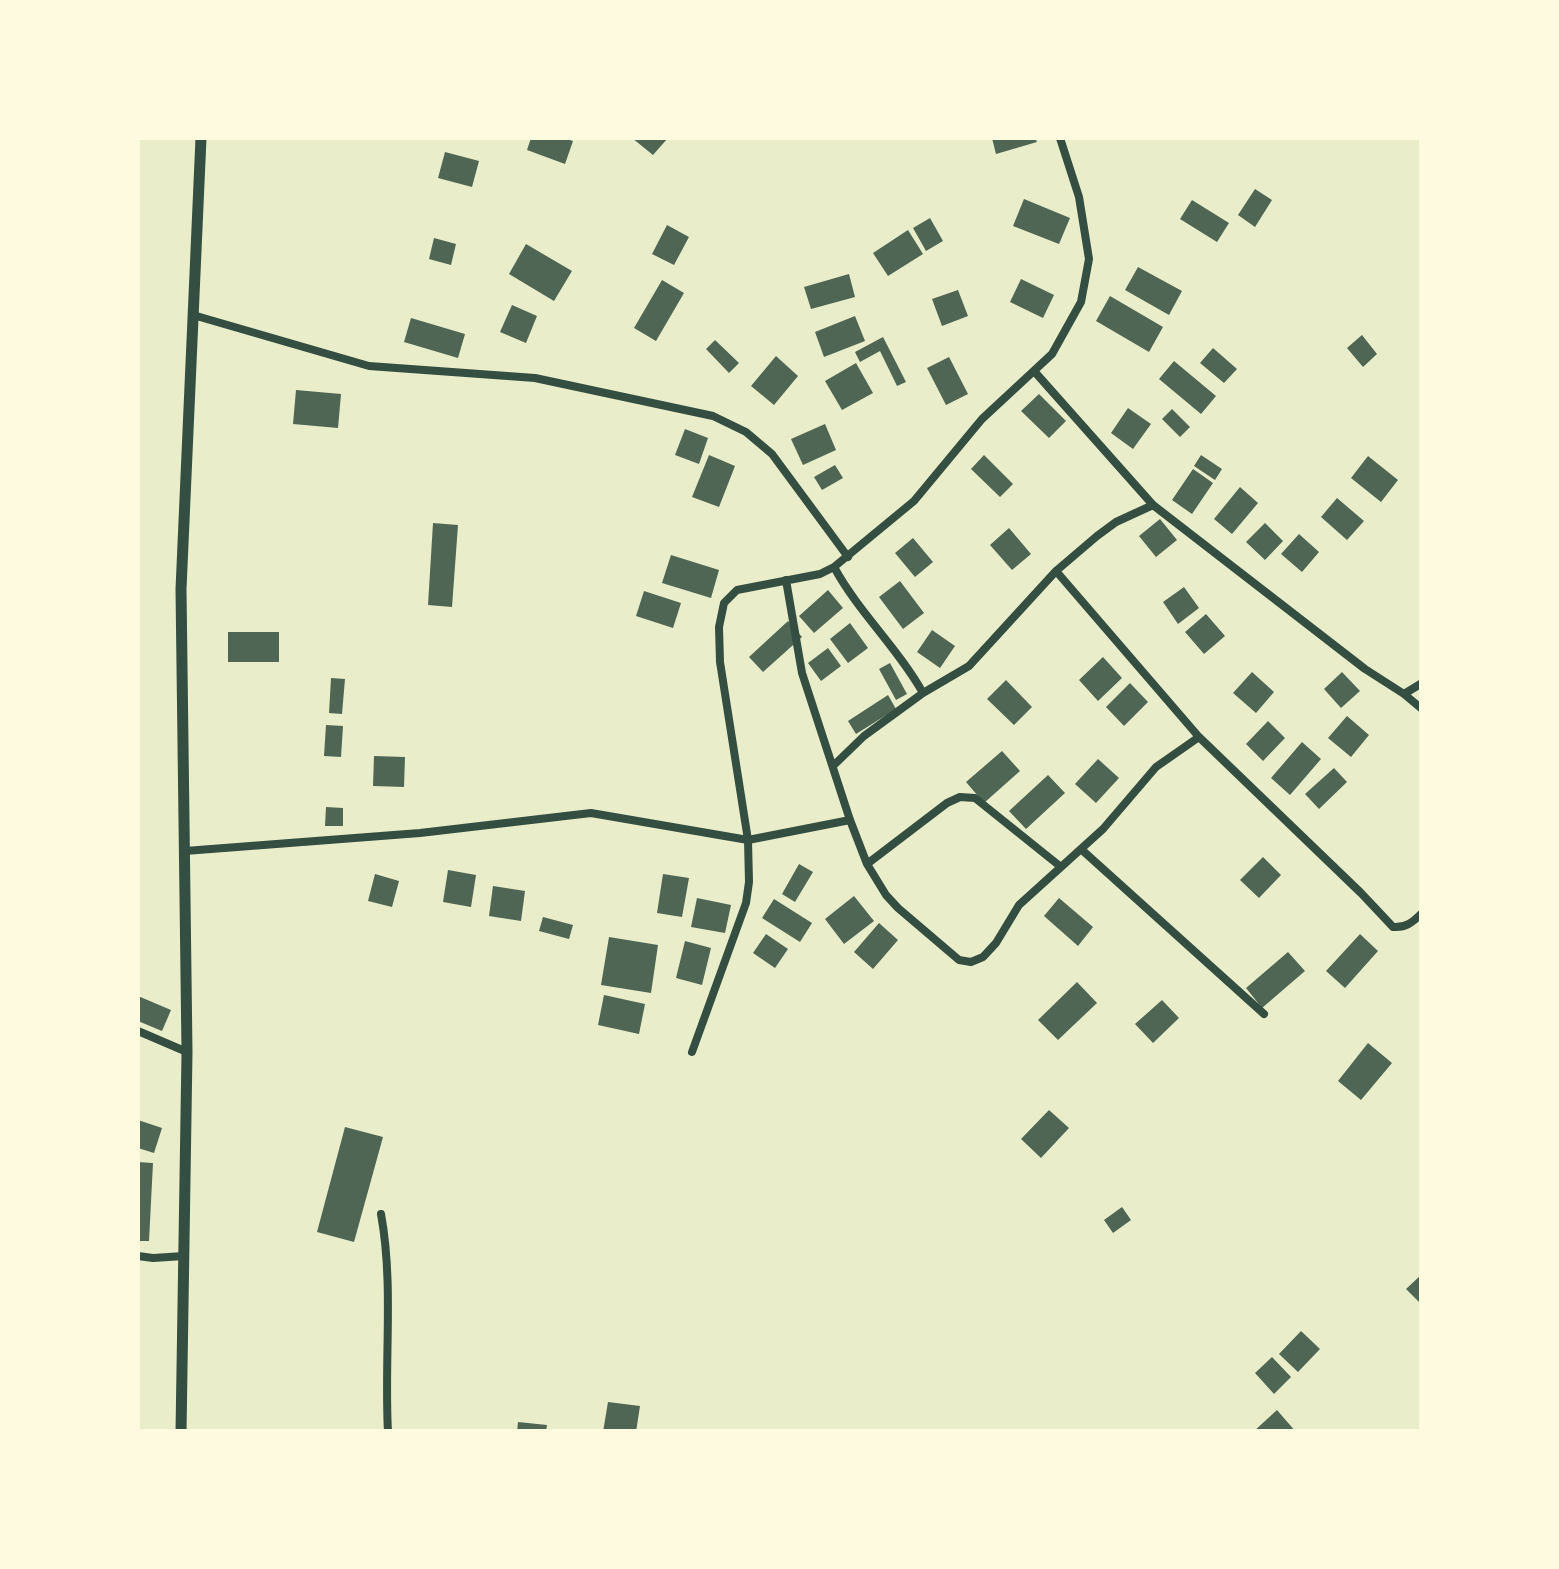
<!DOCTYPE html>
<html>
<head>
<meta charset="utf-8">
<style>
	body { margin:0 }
	#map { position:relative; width:1559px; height:1569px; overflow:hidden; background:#e9edc9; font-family:"Roboto Condensed",sans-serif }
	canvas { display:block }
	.frame { position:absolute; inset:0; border:140px solid #fefae0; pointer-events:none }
</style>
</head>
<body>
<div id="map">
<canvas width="1559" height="1569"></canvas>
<div class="frame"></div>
</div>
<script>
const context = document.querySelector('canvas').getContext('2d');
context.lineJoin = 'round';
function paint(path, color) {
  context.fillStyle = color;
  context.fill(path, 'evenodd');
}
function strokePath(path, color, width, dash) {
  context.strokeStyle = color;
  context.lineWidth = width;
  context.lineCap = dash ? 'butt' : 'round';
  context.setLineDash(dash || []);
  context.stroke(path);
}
paint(new Path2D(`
	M531 138H564L573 141 565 164 527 150Z
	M632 138H668L653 155Z
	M992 138H1035L1037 142 996 154Z
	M445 152 479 161 472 187 438 178Z
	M1255 189 1272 200 1255 227 1238 215Z
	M1024 199 1070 218 1059 244 1013 226Z
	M1192 200 1229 223 1217 242 1180 219Z
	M930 218 943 241 926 251 913 228Z
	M667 225 689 237 674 265 652 254Z
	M908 230 923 254 888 276 873 253Z
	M434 238 456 244 451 265 429 259Z
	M526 244 572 271 554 301 509 274Z
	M1138 267 1182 291 1169 315 1125 290Z
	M849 274 855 297 811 309 804 287Z
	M1021 279 1054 295 1043 318 1010 302Z
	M662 280 684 293 656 341 634 328Z
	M958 290 968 316 942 326 932 299Z
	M1110 296 1163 327 1149 352 1096 321Z
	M512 305 537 316 526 343 500 332Z
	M855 316 865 341 824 357 815 332Z
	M411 318 465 334 458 358 404 342Z
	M1362 335 1377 354 1363 367 1347 348Z
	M883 337 906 382 897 386 880 351 860 362 855 352Z
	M715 340 739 363 729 373 706 349Z
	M1213 348 1237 369 1224 383 1200 363Z
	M776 356 798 376 774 405 751 386Z
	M949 357 968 394 946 405 927 368Z
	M1174 361 1216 396 1201 414 1159 379Z
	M856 363 873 393 842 410 825 381Z
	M296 390 341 394 338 428 293 424Z
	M1039 394 1066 421 1049 438 1021 411Z
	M1128 408 1151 424 1133 449 1111 433Z
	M1172 409 1190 427 1180 437 1162 419Z
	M825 424 836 450 803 465 791 439Z
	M685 429 708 438 699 464 675 455Z
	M709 455 735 466 719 507 692 497Z
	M984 455 1013 484 1000 497 971 469Z
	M1201 455 1222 469 1215 480 1194 466Z
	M1368 456 1398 480 1381 502 1351 478Z
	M835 465 843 478 822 490 814 477Z
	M1193 469 1213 483 1192 514 1172 500Z
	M1240 487 1258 503 1232 534 1214 519Z
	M1337 498 1364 521 1347 540 1321 517Z
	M1160 519 1177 540 1156 557 1139 536Z
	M433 523 458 525 452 607 428 605Z
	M1265 523 1283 541 1265 560 1246 542Z
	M1009 528 1031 554 1012 570 990 545Z
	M1299 534 1319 552 1302 572 1281 554Z
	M913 538 933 562 915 577 895 553Z
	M671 555 719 570 711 598 662 583Z
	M900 581 924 613 903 629 879 597Z
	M1184 587 1199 608 1178 624 1163 602Z
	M828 590 843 608 814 633 799 616Z
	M644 591 681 603 673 628 636 616Z
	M1206 614 1225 636 1204 654 1185 632Z
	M788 621 802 637 763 672 749 657Z
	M850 623 868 648 848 663 830 639Z
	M932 630 955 646 940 668 917 652Z
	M228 632H279V662H228Z
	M828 648 841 666 821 681 808 663Z
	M1103 657 1122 678 1098 701 1079 680Z
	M890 663 907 694 896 700 879 669Z
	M1252 672 1274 692 1256 713 1233 693Z
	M1342 672 1360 691 1341 708 1324 689Z
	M331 678 345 679 342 714 329 713Z
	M1006 680 1032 707 1014 725 987 699Z
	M1130 683 1148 702 1124 726 1106 707Z
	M888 695 896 709 856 734 848 721Z
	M1347 716 1369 735 1351 757 1328 738Z
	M1268 721 1285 738 1263 761 1246 744Z
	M326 725 343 726 341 757 324 756Z
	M1302 742 1321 759 1290 795 1271 778Z
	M1002 751 1020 771 984 803 966 782Z
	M374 756 405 757 404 787 373 786Z
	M1098 759 1119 778 1096 803 1075 784Z
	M1334 768 1347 782 1319 809 1305 794Z
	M1048 775 1065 793 1026 829 1009 811Z
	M326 807 343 808V826H325Z
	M1263 857 1281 875 1259 898 1240 880Z
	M799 864 813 872 795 902 782 894Z
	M448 870 476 875 471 907 443 902Z
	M375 874 399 881 392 907 368 901Z
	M663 874 689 878 682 917 657 913Z
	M493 886 525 891 521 921 489 916Z
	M854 896 874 921 844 944 825 919Z
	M697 898 731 905 725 933 691 927Z
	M1059 898 1093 927 1078 946 1044 916Z
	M774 899 812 923 800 942 762 918Z
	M543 917 573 925 569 939 539 931Z
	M879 923 898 940 873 969 854 952Z
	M766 934 788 949 775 968 753 953Z
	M1360 934 1378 951 1345 988 1326 971Z
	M609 937 658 945 651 993 601 985Z
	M685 941 711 948 702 985 676 978Z
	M1288 952 1305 971 1262 1008 1246 988Z
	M1077 982 1097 1003 1058 1040 1038 1020Z
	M604 995 645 1004 639 1034 598 1025Z
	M138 996 171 1010 162 1031 138 1021Z
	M1162 1000 1179 1018 1153 1043 1135 1024Z
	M1368 1043 1392 1063 1361 1100 1338 1081Z
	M1049 1110 1069 1128 1041 1158 1021 1139Z
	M138 1120 162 1128 154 1153 138 1148Z
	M345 1127 383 1137 354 1242 317 1232Z
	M138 1162 153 1163 149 1241H138Z
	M1122 1207 1131 1220 1113 1233 1104 1220Z
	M1422 1274V1305L1406 1289Z
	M1301 1331 1320 1349 1298 1372 1279 1354Z
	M1272 1357 1291 1377 1274 1394 1255 1373Z
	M608 1402 640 1406 636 1432H603Z
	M1277 1410 1296 1432H1253Z
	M518 1422 547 1425 546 1432H517Z`), '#4f6655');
strokePath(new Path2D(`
	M193 315 369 366 535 378 713 416 746 432 772 454 848 557
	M1034 371 1153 505 1365 669 1404 694 1422 683
	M834 567C859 613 898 648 923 693
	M1056 571 1199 737 1361 893 1393 927C1406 928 1413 922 1422 913
	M786 580 802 673 850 820 867 864 886 895 898 908 959 960 971 962 983 957 996 943 1019 905 1103 829 1156 767 1199 737
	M1404 694 1422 709
	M833 766 864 736 923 693 969 666 1056 571 1097 536 1116 522 1153 505
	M1082 850 1264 1014
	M185 851 420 833 591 813 748 840 850 820
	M867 864 947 803 960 797 975 798 1061 867
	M138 1031 187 1052
	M692 1052 746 903 749 882 748 840 720 662 719 627 724 603 737 590 820 574 834 567 914 501 982 419 1052 354 1081 302 1089 259 1079 197 1060 138
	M381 1214C394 1285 384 1359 388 1432
	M138 1256 153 1258 184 1256`), '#344e41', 8);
strokePath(new Path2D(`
	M181 1432 187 1052 181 589 201 138`), '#344e41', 11);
</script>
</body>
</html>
